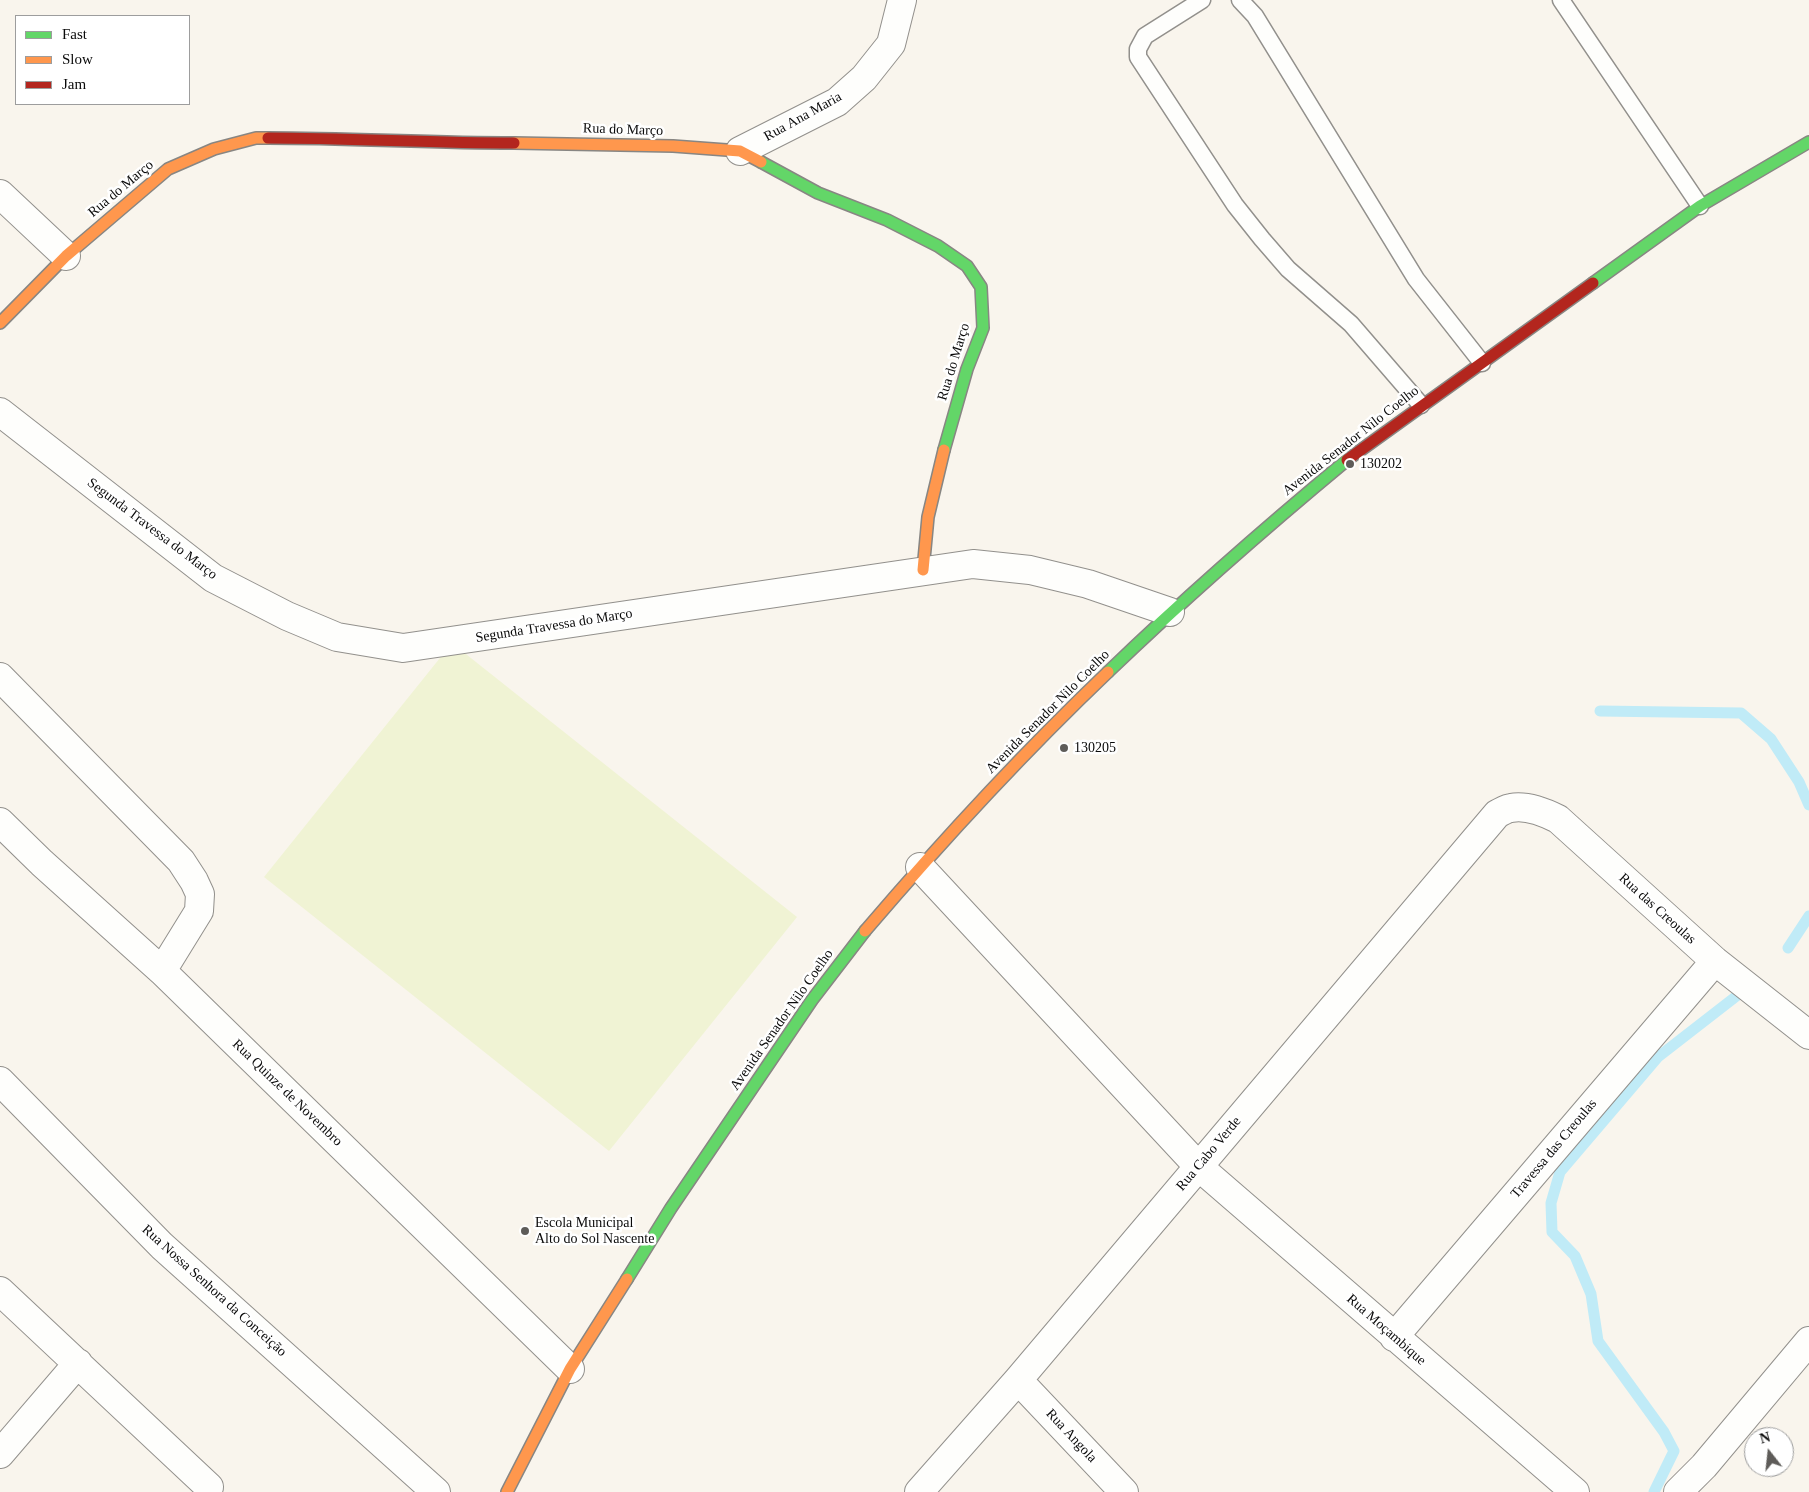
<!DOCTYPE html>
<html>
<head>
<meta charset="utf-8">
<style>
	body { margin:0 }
	#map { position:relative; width:1809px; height:1492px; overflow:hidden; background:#f9f5ed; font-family:Georgia,serif }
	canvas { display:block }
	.legend { position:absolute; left:15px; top:15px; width:175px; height:90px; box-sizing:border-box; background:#fff; border:1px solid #9d9d9d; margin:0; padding:6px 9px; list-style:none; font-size:15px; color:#0a0a0a }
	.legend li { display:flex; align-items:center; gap:10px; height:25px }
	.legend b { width:25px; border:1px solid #9d9d9d }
	.north { position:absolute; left:1744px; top:1427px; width:50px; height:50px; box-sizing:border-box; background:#fff; border:1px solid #9d9d9d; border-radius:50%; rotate:344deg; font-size:14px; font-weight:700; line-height:20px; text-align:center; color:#0a0a0a }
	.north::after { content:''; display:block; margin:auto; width:18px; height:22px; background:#5e5c59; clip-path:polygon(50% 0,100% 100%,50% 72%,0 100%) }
</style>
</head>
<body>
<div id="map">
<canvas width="1809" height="1492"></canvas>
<ul class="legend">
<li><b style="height:6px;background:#63d668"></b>Fast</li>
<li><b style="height:6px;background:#ff974d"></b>Slow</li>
<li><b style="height:6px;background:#b3261e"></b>Jam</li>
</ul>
<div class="north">N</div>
</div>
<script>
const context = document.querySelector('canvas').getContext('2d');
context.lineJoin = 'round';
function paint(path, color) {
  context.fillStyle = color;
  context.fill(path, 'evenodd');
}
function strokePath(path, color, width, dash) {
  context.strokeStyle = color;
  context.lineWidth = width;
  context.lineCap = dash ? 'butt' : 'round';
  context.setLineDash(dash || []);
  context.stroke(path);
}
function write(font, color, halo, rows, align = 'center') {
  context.font = font + ' Georgia,serif';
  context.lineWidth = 5;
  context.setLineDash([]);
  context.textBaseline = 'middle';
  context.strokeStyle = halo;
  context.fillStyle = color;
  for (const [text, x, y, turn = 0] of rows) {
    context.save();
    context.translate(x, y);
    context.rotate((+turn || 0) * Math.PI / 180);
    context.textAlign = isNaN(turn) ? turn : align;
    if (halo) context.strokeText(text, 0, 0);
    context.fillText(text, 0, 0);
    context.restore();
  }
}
paint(new Path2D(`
	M452 643 797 917 609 1151 264 877Z`), '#f0f3d4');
strokePath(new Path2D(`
	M1600 711 1741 713 1771 739 1799 782 1809 805
	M1788 948 1809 916
	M1654 1492 1674 1451 1664 1432 1598 1341 1591 1294 1575 1256 1552 1232 1551 1203 1560 1172 1658 1057 1743 991`), '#c0ebf7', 11);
const lane = new Path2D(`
	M1202 0 1145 36 1138 49V57L1235 205 1262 239 1288 269 1351 324 1421 405
	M1240 0 1255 16 1416 279 1482 363
	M1561 0 1700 206`);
const street = new Path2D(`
	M740 151 837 102 864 78 891 44 902 0
	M0 194 66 256
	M0 412 213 578 287 616 337 637 403 648 973 564 1030 570 1088 584 1170 612
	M0 677 181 861 194 881 200 894 199 911 162 971
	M0 822 42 863 162 971 570 1369
	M920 867 1199 1167 1575 1492
	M0 1081 162 1246 436 1492
	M0 1291 209 1487
	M1394 1337 1715 961
	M1018 1380 1124 1492
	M0 1454 78 1363
	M919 1492 1018 1380 1497 814C1501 812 1507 808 1511 808 1526 805 1546 813 1558 819L1715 961 1809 1035
	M1678 1492 1704 1466 1809 1341`);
const fast = new Path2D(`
	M761 162 818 193 887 220 938 246 967 266 981 287 983 328 967 369 944 450
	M1593 283 1700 206 1809 142
	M1108 672C1185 598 1265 528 1347 460
	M627 1279 671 1208 812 1000 865 931`);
const slow = new Path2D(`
	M514 143 673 146 740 151 761 162
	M0 323 66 256 168 169 214 149 256 138H268
	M923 570 928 517 944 450
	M865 931C942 841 1022 754 1108 672
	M507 1492 570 1369 627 1279`);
const jam = new Path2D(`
	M268 138C350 138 432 143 514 143
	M1347 460 1593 283`);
strokePath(lane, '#92908c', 19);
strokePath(street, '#92908c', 30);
strokePath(fast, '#888683', 14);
strokePath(slow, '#888683', 14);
strokePath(jam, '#888683', 14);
strokePath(lane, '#fefefc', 16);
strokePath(street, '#fefefc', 28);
strokePath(fast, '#63d668', 11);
strokePath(slow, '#ff974d', 11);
strokePath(jam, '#b3261e', 11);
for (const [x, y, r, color] of [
	[1350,464,5,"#5e5c59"],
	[1064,748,5,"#5e5c59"],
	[525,1231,5,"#5e5c59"]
]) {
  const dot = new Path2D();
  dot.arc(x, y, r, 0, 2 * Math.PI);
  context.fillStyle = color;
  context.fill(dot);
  strokePath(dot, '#fff', 2);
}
write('14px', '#0a0a0a', '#fff', [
	["Rua Ana Maria",803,117,-29],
	["Rua do Março",623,130,2],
	["Rua do Março",121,189,-40],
	["Rua do Março",954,362,-73],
	["Avenida Senador Nilo Coelho",1351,441,-38],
	["Segunda Travessa do Março",152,529,37],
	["Segunda Travessa do Março",554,626,-9],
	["Avenida Senador Nilo Coelho",1048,712,-45],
	["Rua das Creoulas",1657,909,42],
	["Avenida Senador Nilo Coelho",782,1020,-55],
	["Rua Quinze de Novembro",287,1093,44],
	["Travessa das Creoulas",1554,1149,-50],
	["Rua Cabo Verde",1209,1154,-50],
	["Rua Nossa Senhora da Conceição",214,1291,42],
	["Rua Moçambique",1386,1330,41],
	["Rua Angola",1071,1436,47]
]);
write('14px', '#0a0a0a', '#fff', [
	["130202",1360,464],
	["130205",1074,748],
	["Escola Municipal",535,1223],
	["Alto do Sol Nascente",535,1239]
], 'left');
</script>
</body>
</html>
